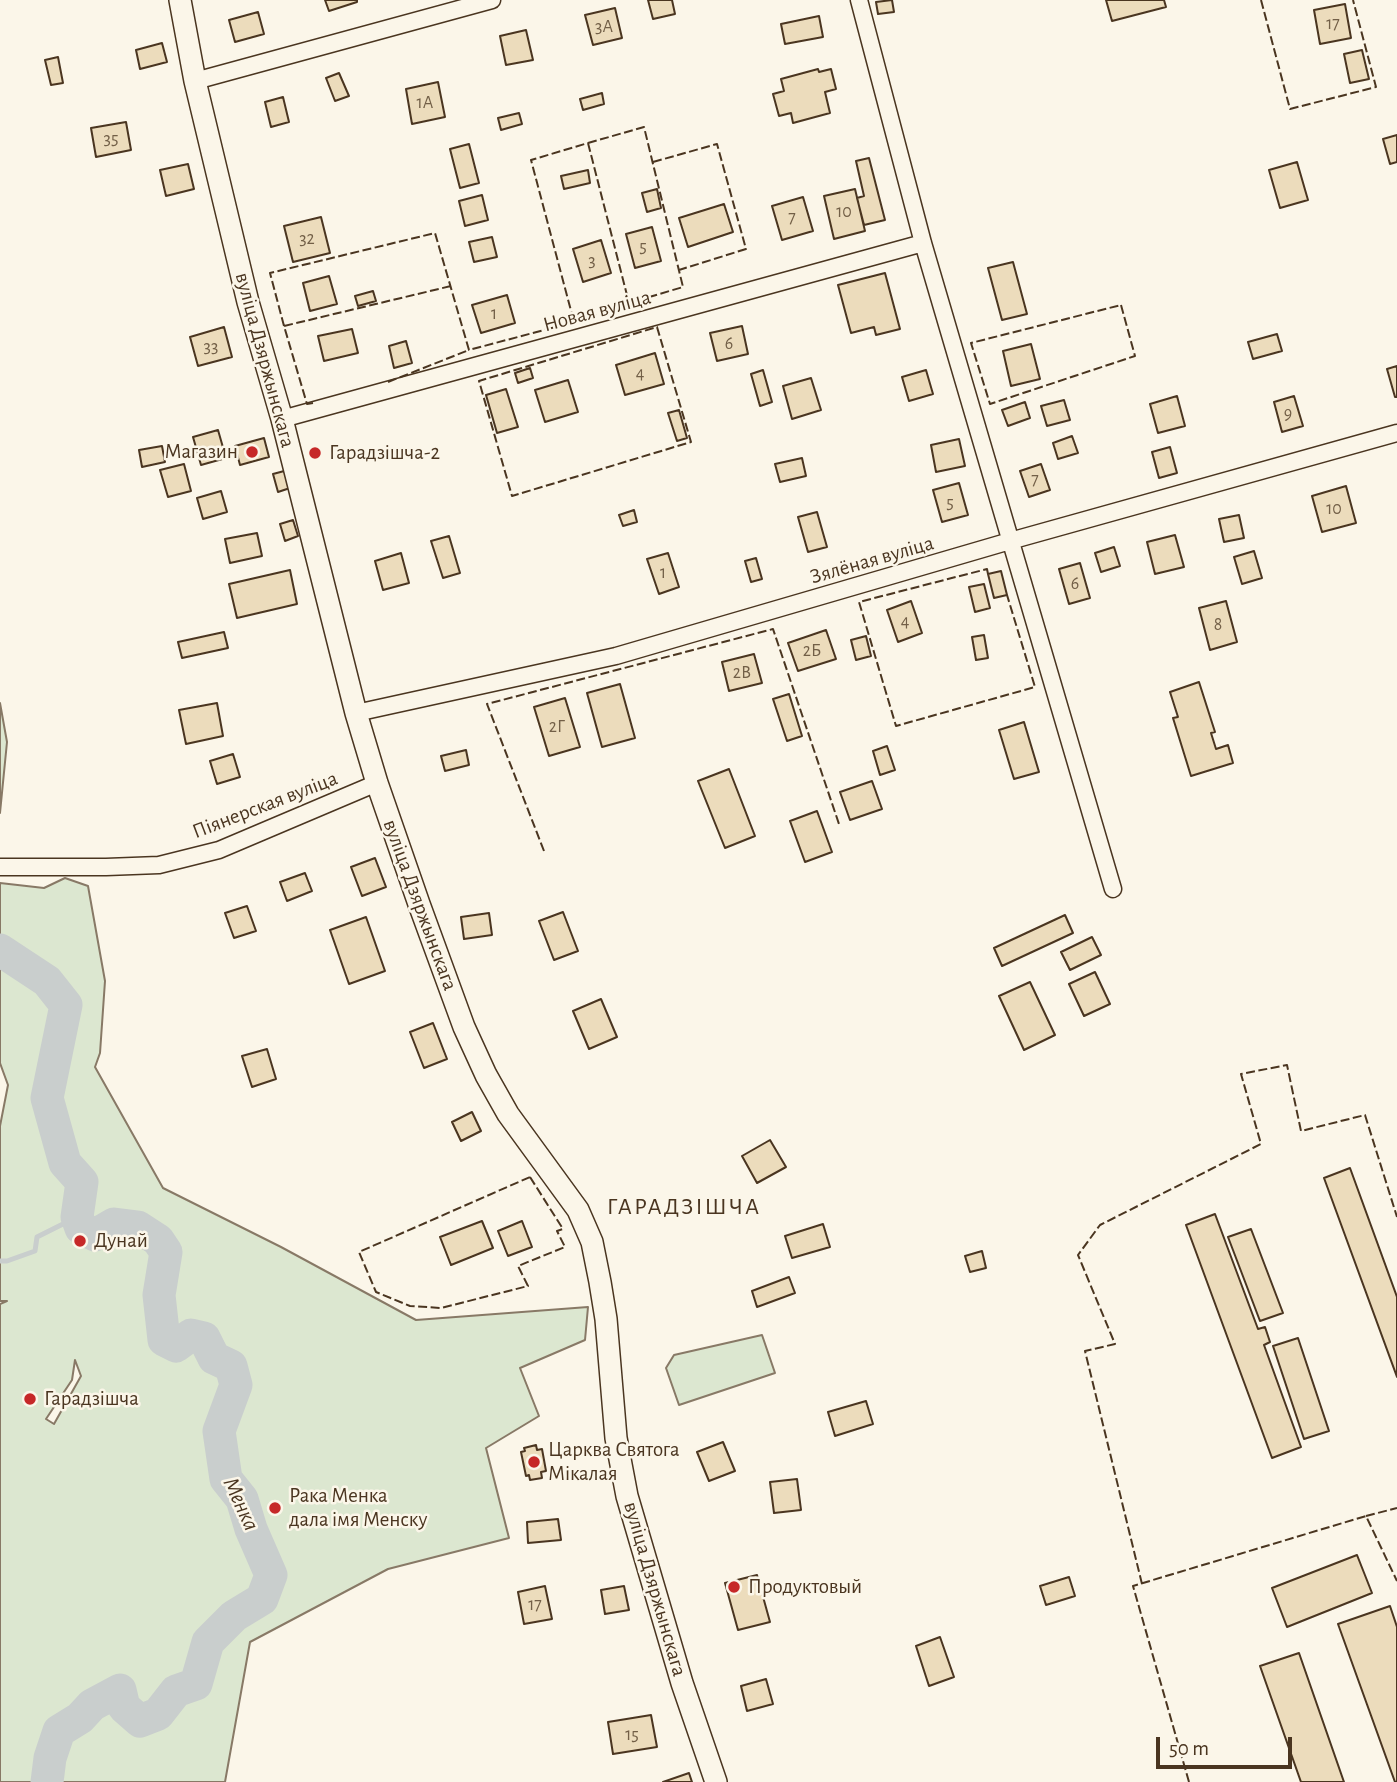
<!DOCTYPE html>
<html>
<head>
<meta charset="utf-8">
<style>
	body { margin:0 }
	#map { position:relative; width:1397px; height:1782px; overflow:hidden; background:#fbf6e9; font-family:"Alegreya Sans",sans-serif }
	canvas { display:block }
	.scale { position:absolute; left:1156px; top:1737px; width:136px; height:32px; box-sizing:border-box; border:4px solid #4a3520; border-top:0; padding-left:9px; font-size:21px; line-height:24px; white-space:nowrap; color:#4a3520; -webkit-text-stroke:5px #fbf6e9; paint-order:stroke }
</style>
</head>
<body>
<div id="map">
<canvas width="1397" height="1782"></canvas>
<div class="scale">50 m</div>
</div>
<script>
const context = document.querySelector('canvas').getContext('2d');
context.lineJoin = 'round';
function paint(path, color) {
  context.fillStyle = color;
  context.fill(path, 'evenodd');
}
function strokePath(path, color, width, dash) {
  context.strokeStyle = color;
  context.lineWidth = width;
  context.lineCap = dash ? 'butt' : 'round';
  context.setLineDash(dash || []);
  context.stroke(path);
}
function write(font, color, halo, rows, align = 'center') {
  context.font = font + ' "Alegreya Sans",sans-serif';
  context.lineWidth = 5;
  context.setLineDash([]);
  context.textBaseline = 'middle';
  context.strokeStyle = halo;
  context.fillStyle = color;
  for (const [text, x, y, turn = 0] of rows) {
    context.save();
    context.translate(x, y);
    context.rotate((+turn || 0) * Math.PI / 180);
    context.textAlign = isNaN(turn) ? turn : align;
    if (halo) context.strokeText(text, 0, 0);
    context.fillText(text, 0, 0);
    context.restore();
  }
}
const green = new Path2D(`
	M0 703 7 742 0 813Z
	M65 878 88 886 105 981 100 1053 95 1067 163 1188 281 1247 416 1320 588 1307 585 1340 520 1368 539 1416 486 1448 509 1538 388 1569 250 1642 225 1782H0V1304L7 1301H0V1126L8 1085 0 1063V883L44 888ZM75 1360 81 1376 54 1424 46 1419 72 1380Z
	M762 1335 775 1373 679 1405 666 1368 674 1355Z`);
paint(green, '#dce7d0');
strokePath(green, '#887966', 2);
strokePath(new Path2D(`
	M0 1261H7L35 1251 37 1237 77 1217`), '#c9cecd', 5);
strokePath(new Path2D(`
	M0 950 47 981 66 1005 47 1098 65 1163 82 1182 77 1217 81 1228 95 1235 114 1224 138 1227 158 1240 166 1252 159 1295 164 1340 176 1346 191 1335 204 1338 214 1358 231 1366 236 1385 219 1431 226 1479 242 1499 251 1529 271 1575 262 1599 234 1616 208 1642 196 1684 176 1691 158 1714 140 1721 124 1707 120 1690 92 1705 80 1718 59 1731 50 1758 47 1782`), '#c9cecd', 33);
const building = new Path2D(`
	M325 0H357V2L329 11Z
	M648 0H672L675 14 653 19Z
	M892 0 894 12 878 14 876 2Z
	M1106 0H1164L1166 7 1112 21Z
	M1345 4 1351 38 1320 44 1314 10Z
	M615 8 622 38 593 45 585 15Z
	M258 12 264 34 235 42 229 20Z
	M819 16 823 37 785 44 781 24Z
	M526 30 533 60 506 65 500 36Z
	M162 43 167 62 140 69 136 50Z
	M1362 50 1369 79 1350 83 1344 54Z
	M58 57 63 83 51 85 45 60Z
	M818 69 819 72 831 69 836 89 825 92 830 113 793 123 791 113 779 116 773 94 784 91 781 79Z
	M339 73 349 96 335 101 326 78Z
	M438 82 445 117 412 124 406 89Z
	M602 93 604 104 583 110 580 99Z
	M283 97 289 122 271 127 265 102Z
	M519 113 522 124 501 130 498 118Z
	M126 122 131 150 96 157 91 128Z
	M1397 135V162L1390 164 1383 139Z
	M469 144 479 183 460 188 450 149Z
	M869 158 885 220 864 225 857 198 864 196 856 161Z
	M1297 162 1308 200 1280 208 1269 170Z
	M188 164 194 189 166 196 160 170Z
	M588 170 590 183 564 189 561 176Z
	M657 189 661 208 647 212 642 193Z
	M855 189 865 231 834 239 824 196Z
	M482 195 488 220 465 226 459 201Z
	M803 197 813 231 782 240 772 206Z
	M724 204 733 232 688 247 679 218Z
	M321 217 330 253 293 262 284 226Z
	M652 227 661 261 635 268 626 234Z
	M492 237 497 257 474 262 469 242Z
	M601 240 611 273 583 282 573 249Z
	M1013 262 1027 314 1002 320 988 268Z
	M885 273 900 329 876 335 874 327 851 333 838 285Z
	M329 276 337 304 310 311 303 283Z
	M373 291 376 301 358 306 355 296Z
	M507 295 515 323 481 333 472 305Z
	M742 326 748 354 717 361 710 333Z
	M224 327 232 357 198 366 190 337Z
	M352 329 358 353 324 361 318 336Z
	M1277 334 1282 351 1253 359 1248 342Z
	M406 341 412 363 394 368 389 346Z
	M1031 344 1040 379 1011 386 1003 351Z
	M655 353 664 384 625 395 616 365Z
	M1397 366V397H1395L1387 369Z
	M530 368 533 378 518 383 515 373Z
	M763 370 772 402 760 406 751 374Z
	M926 370 933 394 909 401 902 377Z
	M811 378 821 410 792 419 783 386Z
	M568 380 578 412 545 422 535 390Z
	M506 389 518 427 497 433 486 395Z
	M1177 396 1185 426 1158 433 1150 404Z
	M1294 396 1303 426 1282 432 1274 402Z
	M1064 400 1070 420 1047 426 1041 406Z
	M1025 402 1030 418 1008 426 1002 410Z
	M679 410 687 438 677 441 668 413Z
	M218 430 226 458 201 465 193 437Z
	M1072 436 1078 453 1058 459 1053 443Z
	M264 438 269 457 240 465 235 446Z
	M959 439 965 466 936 472 931 445Z
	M162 446 165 462 142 467 139 450Z
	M1170 447 1177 473 1159 478 1152 452Z
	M802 458 806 476 780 482 775 464Z
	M184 464 191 491 168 497 160 470Z
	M1041 464 1050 490 1029 497 1020 471Z
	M288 470 293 487 278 492 273 474Z
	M959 483 968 515 942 522 933 490Z
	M1346 486 1356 523 1322 532 1312 496Z
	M221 491 227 512 203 519 197 498Z
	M634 510 637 522 623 526 619 515Z
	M817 512 827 547 808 552 798 517Z
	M1239 515 1244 538 1224 542 1219 519Z
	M293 520 298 536 285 541 280 524Z
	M257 533 262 556 230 563 225 539Z
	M1175 535 1184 567 1155 574 1147 542Z
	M449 536 460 573 443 578 431 541Z
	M1114 547 1120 566 1101 572 1095 553Z
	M1254 551 1262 578 1242 584 1234 557Z
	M401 553 409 583 383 590 375 561Z
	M668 553 679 587 659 594 647 559Z
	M756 558 762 579 751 582 745 561Z
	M1080 563 1090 598 1069 604 1059 569Z
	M290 570 297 604 237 618 229 584Z
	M1001 571 1007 595 994 598 988 574Z
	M984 584 990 608 975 612 969 587Z
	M911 601 922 633 898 642 887 610Z
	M1226 601 1237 642 1210 650 1199 608Z
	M826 630 836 659 798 671 788 643Z
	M224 632 228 648 182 658 178 642Z
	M984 635 988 658 976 660 972 637Z
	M866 636 871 656 856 660 851 640Z
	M754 654 762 683 729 691 722 662Z
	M1199 682 1215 732 1211 733 1216 749 1228 745 1233 763 1191 776 1173 718 1178 717 1170 692Z
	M620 684 635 738 602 747 587 693Z
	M789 694 802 736 787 741 773 699Z
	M565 698 580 747 549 756 534 707Z
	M217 703 223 736 186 744 179 710Z
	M1024 722 1039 772 1014 779 999 730Z
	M887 746 895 770 880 775 873 751Z
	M466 750 469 765 445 771 441 756Z
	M233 754 240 777 217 784 210 761Z
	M729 769 755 836 725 848 698 781Z
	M872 781 882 809 850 820 840 792Z
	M817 811 832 852 805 862 790 821Z
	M375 858 386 887 362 896 351 867Z
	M305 873 312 891 287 901 280 882Z
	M247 906 256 931 234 938 225 913Z
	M563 912 578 951 554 960 539 921Z
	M489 913 492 935 464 939 461 917Z
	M1065 915 1073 933 1002 966 994 948Z
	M366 917 385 971 349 984 330 930Z
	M1092 937 1101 955 1070 970 1061 952Z
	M1095 972 1110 1004 1084 1016 1069 984Z
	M1030 982 1055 1035 1024 1050 999 996Z
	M601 999 617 1037 589 1049 573 1011Z
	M433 1023 447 1059 424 1068 410 1032Z
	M267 1049 276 1079 252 1087 242 1056Z
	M472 1112 481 1131 461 1141 452 1122Z
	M770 1140 786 1167 757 1183 742 1156Z
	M1350 1168 1397 1297V1377L1324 1178Z
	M1215 1214 1258 1329 1265 1327 1270 1342 1264 1345 1301 1447 1272 1458 1186 1225Z
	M482 1221 493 1248 451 1265 440 1237Z
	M522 1221 532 1247 508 1256 498 1231Z
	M823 1224 830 1247 792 1258 785 1236Z
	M1251 1229 1283 1313 1260 1321 1228 1237Z
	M982 1251 986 1268 970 1272 965 1256Z
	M789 1277 795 1293 757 1307 752 1291Z
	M1298 1338 1329 1431 1304 1439 1273 1346Z
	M866 1401 873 1424 835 1436 828 1412Z
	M723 1442 735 1471 709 1481 697 1452Z
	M536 1445 537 1450 542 1449 546 1471 541 1472 542 1478 530 1480 529 1475 526 1476 521 1452 525 1451 524 1448Z
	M797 1479 801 1510 774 1513 770 1482Z
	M558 1519 561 1540 528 1543 527 1522Z
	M1357 1555 1372 1593 1287 1627 1272 1588Z
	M757 1575 770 1622 738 1630 725 1583Z
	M1069 1577 1075 1596 1046 1605 1040 1586Z
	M545 1586 552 1619 524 1624 518 1592Z
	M624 1586 629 1610 605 1614 601 1590Z
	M1390 1606 1397 1627V1782H1395L1338 1624Z
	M940 1637 954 1677 929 1686 916 1646Z
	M1299 1653 1344 1782H1301L1260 1666Z
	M766 1679 773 1704 747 1711 741 1686Z
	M651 1715 657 1747 613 1754 608 1722Z
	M689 1773 692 1782H663Z`);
paint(building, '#ecdcbc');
strokePath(building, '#4a3520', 2);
const minor = new Path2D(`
	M859 0 923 243 1113 889
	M195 81 492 0
	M282 419 923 243
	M356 713 616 656 1010 541 1397 433
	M0 867H106L159 865 219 850 377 783`);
const tertiary = new Path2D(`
	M180 0 195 81 248 302 282 419 356 713 377 783 419 904 464 1027 486 1075 508 1114 578 1210 592 1242 600 1282 606 1319 616 1438 627 1496 682 1683 716 1782`);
strokePath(minor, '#4a3520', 19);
strokePath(tertiary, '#4a3520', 24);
strokePath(minor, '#fbf6e9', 16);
strokePath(tertiary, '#fbf6e9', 21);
strokePath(new Path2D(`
	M1261 0 1290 109 1376 87 1353 0
	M588 143 629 303 574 322 531 160Z
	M588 143 644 127 683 287 629 303
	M653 162 717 144 746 249 679 270
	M1121 305 1135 356 990 404 971 343Z
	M284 326 270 273 435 233 469 350 574 322
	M657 327 691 442 512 496 479 381Z
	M388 382 469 350
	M313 403 307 404 284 326 451 286
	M988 574 987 569 859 602 896 726 1035 687 1007 595
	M544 851 487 704 773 629 839 824
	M530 1177 563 1229 557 1231 565 1247 518 1266 528 1286 441 1308 410 1306 376 1292 359 1252Z
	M1366 1516 1397 1508
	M1142 1584 1085 1351 1115 1344 1078 1255 1100 1225 1261 1144 1241 1074 1287 1065 1301 1131 1365 1115 1397 1217
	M1189 1782 1133 1586 1366 1516 1397 1581`), '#4a3520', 2, [9, 3.5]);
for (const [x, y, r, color] of [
	[252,452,7,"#c62828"],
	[315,453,7,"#c62828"],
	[80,1241,7,"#c62828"],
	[30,1399,7,"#c62828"],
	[534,1462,7,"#c62828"],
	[275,1508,7,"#c62828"],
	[734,1587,7,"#c62828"]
]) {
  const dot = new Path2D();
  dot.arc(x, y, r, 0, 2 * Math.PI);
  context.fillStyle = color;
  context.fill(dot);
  strokePath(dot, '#fbf6e9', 2.5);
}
write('18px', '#725f47', null, [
	["17",1333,24],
	["3А",604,27],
	["1А",425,103],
	["35",111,139],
	["10",844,212],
	["7",792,218],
	["32",307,239],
	["5",643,247],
	["3",592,261],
	["1",494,314],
	["6",729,344],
	["33",211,347],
	["4",640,374],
	["9",1288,414],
	["7",1035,480],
	["5",950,503],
	["10",1334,509],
	["1",663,573],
	["6",1075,584],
	["4",905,622],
	["8",1218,625],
	["2Б",812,651],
	["2В",742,673],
	["2Г",557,727],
	["17",535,1605],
	["15",632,1735]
]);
write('21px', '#4a3520', '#fbf6e9', [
	["Новая вуліца",597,311,-15],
	["вуліца Дзяржынскага",265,360,75],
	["Зялёная вуліца",872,560,-16],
	["Піянерская вуліца",265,805,-21],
	["вуліца Дзяржынскага",420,905,70],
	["вуліца Дзяржынскага",655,1589,74]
]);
write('21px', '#4a3520', '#fbf6e9', [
	["Магазин",238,452,"right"],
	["Гарадзішча-2",329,453],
	["Дунай",94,1241],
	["Гарадзішча",44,1399],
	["Царква Святога",548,1450],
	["Мікалая",548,1474],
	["Рака Менка",289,1496],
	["дала імя Менску",289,1520],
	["Продуктовый",748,1587]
], 'left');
write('italic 23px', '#4a3520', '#fbf6e9', [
	["Менка",241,1504,65]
]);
context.letterSpacing = '2px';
write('24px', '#4a3520', '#fbf6e9', [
	["ГАРАДЗІШЧА",684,1207]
]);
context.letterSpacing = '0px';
</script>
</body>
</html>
